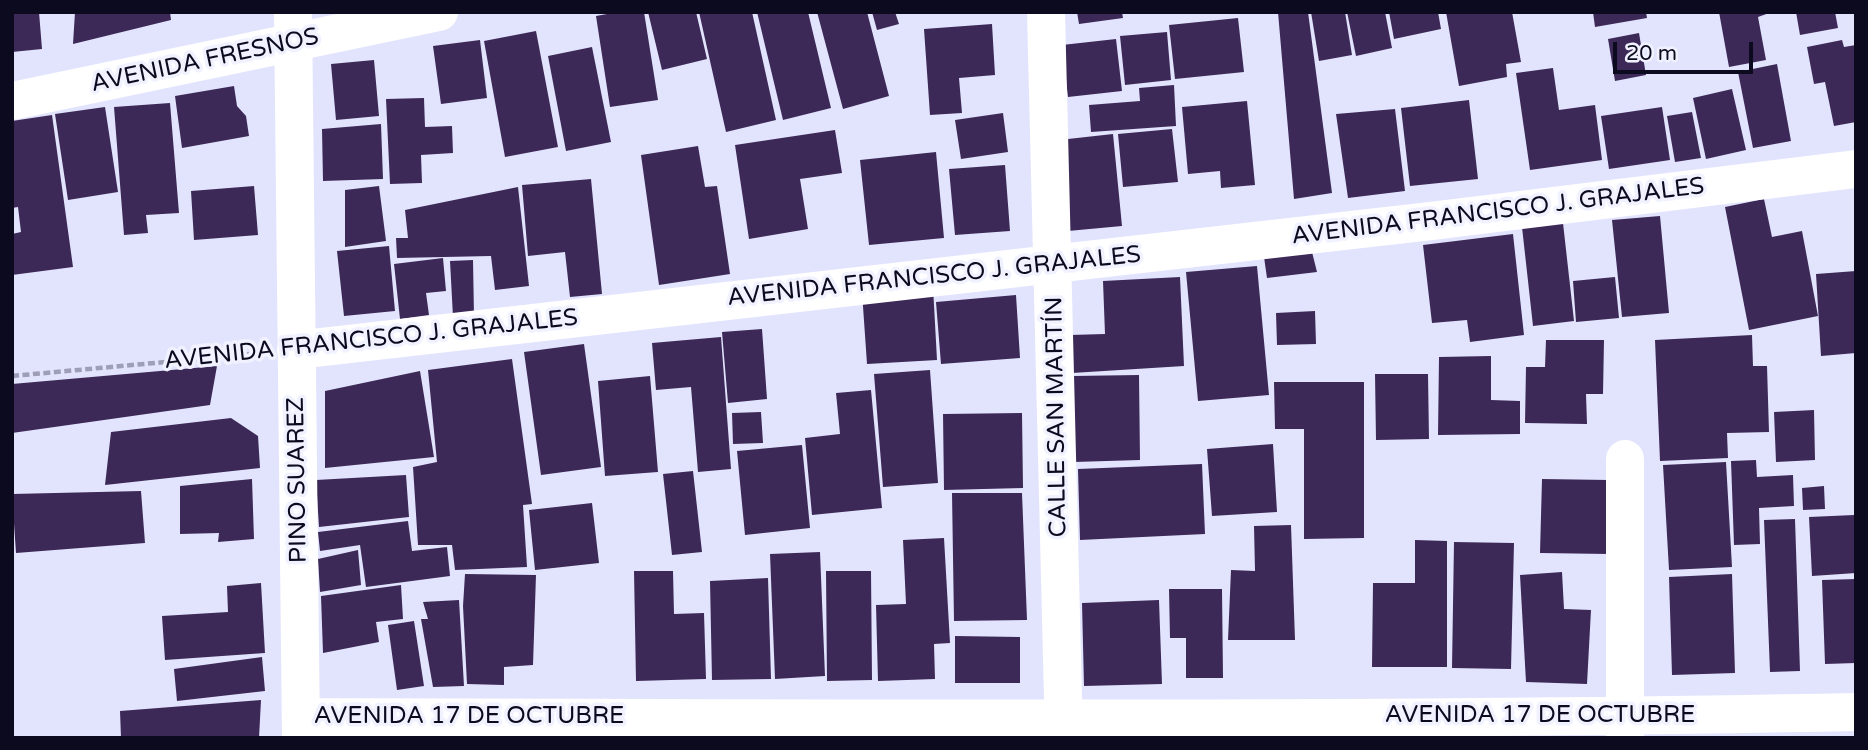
<!DOCTYPE html>
<html>
<head>
<meta charset="utf-8">
<style>
	body { margin:0 }
	#map { position:relative; width:1868px; height:750px; overflow:hidden; background:#e2e4fd; font-family:"Varela Round",sans-serif }
	canvas { display:block }
	.frame { position:absolute; inset:0; border:14px solid #0b0a1f; pointer-events:none }
	.scale { position:absolute; left:1613px; top:42px; width:140px; height:32px; box-sizing:border-box; border:4px solid #0b0a1f; border-top:0; padding-left:9px; font-size:21px; line-height:24px; white-space:nowrap; color:#0b0a1f; -webkit-text-stroke:5px #f1f2ff; paint-order:stroke }
</style>
</head>
<body>
<div id="map">
<canvas width="1868" height="750"></canvas>
<div class="frame"></div>
<div class="scale">20 m</div>
</div>
<script>
const context = document.querySelector('canvas').getContext('2d');
context.lineJoin = 'round';
function paint(path, color) {
  context.fillStyle = color;
  context.fill(path, 'evenodd');
}
function strokePath(path, color, width, dash) {
  context.strokeStyle = color;
  context.lineWidth = width;
  context.lineCap = dash ? 'butt' : 'round';
  context.setLineDash(dash || []);
  context.stroke(path);
}
function write(font, color, halo, rows, align = 'center') {
  context.font = font + ' "Varela Round",sans-serif';
  context.lineWidth = 7;
  context.setLineDash([]);
  context.textBaseline = 'middle';
  context.strokeStyle = halo;
  context.fillStyle = color;
  for (const [text, x, y, turn = 0] of rows) {
    context.save();
    context.translate(x, y);
    context.rotate((+turn || 0) * Math.PI / 180);
    context.textAlign = isNaN(turn) ? turn : align;
    if (halo) context.strokeText(text, 0, 0);
    context.fillText(text, 0, 0);
    context.restore();
  }
}
paint(new Path2D(`
	M12 12H39L42 49 12 52Z
	M75 12H170L171 20 73 44Z
	M618 12H644L658 100 610 107 596 16Z
	M648 12H696L707 59 662 70Z
	M699 12H752L776 120 726 132Z
	M757 12H808L831 108 783 120Z
	M817 12H867L889 96 843 109Z
	M872 12H895L899 24 877 30Z
	M1077 12H1122L1123 18 1079 24Z
	M1278 12H1308L1332 193 1294 199Z
	M1311 12H1345L1352 55 1319 61Z
	M1347 12H1385L1392 48 1356 56Z
	M1389 12H1438L1441 29 1394 39Z
	M1446 12H1512L1521 62 1506 64 1507 77 1459 86Z
	M1593 12H1646L1647 18 1595 27Z
	M1719 12H1772L1758 17 1766 60 1729 67Z
	M1796 12H1835L1838 28 1800 35Z
	M1238 18 1244 72 1175 79 1169 25Z
	M992 24 995 75 959 78 962 113 930 115 924 29Z
	M536 31 558 147 505 157 484 41Z
	M1167 32 1171 80 1125 85 1120 36Z
	M1639 33 1646 75 1615 81 1608 39Z
	M1116 39 1122 91 1068 97 1062 45Z
	M480 40 487 98 441 104 433 46Z
	M1842 40 1844 47 1856 45V122L1834 126 1825 82 1814 84 1807 47Z
	M592 47 611 142 566 151 548 56Z
	M374 60 379 116 336 120 331 64Z
	M1777 64 1791 141 1753 148 1738 72Z
	M1553 68 1559 110 1595 105 1602 160 1530 170 1516 73Z
	M1174 85 1176 126 1091 132 1089 105 1140 101 1139 88Z
	M234 86 237 106 246 116 249 136 182 148 175 96Z
	M1732 89 1746 150 1706 159 1693 98Z
	M424 98 425 127 452 126 453 153 421 155 422 183 390 184 386 99Z
	M1469 100 1478 179 1410 186 1401 108Z
	M1247 101 1255 185 1221 188 1220 171 1188 174 1182 107Z
	M170 103 179 213 146 215 148 233 124 235 114 107Z
	M105 107 118 192 68 200 55 114Z
	M1662 107 1670 160 1609 169 1601 116Z
	M1395 109 1405 191 1348 198 1336 114Z
	M1692 112 1701 158 1675 162 1667 116Z
	M1003 113 1008 152 961 159 955 120Z
	M52 115 73 267 12 275V234L21 232 18 207 12 208V121Z
	M381 124 383 179 323 181 322 129Z
	M1172 129 1178 182 1123 187 1118 134Z
	M835 130 842 173 800 179 808 229 749 239 735 145Z
	M1113 134 1122 226 1068 231 1059 140Z
	M698 146 705 187 717 186 730 274 659 285 641 155Z
	M936 152 944 238 869 245 860 160Z
	M1005 165 1010 231 955 235 949 169Z
	M591 179 602 294 570 297 565 252 528 256 522 185Z
	M254 186 258 235 194 240 191 191Z
	M379 186 386 241 345 247V190Z
	M518 187 529 286 495 290 491 256 397 258 396 238H408L405 210Z
	M1764 199 1772 237 1802 231 1818 316 1749 330 1725 207Z
	M1660 216 1669 313 1622 317 1612 220Z
	M1563 223 1574 321 1533 326 1522 227Z
	M1513 234 1524 335 1470 342 1467 320 1432 323 1423 245Z
	M389 246 395 311 344 316 337 251Z
	M1312 252 1317 272 1267 278 1264 257Z
	M443 258 446 291 426 293 429 315 400 319 394 264Z
	M473 260 474 316 453 317 450 261Z
	M1257 266 1269 395 1198 401 1186 272Z
	M1856 271V353L1821 356 1816 274Z
	M1180 277 1184 366 1072 373 1070 335 1105 334 1103 281Z
	M1615 277 1619 318 1576 322 1573 281Z
	M933 287 937 360 867 364 862 292Z
	M1016 295 1020 358 941 364 936 302Z
	M1315 311 1316 344 1277 345 1276 313Z
	M762 329 767 399 728 403 722 332Z
	M1752 335 1753 366H1767L1769 432 1727 433 1728 458 1660 461 1655 340Z
	M721 337 731 469 698 472 691 387 656 390 652 343Z
	M1546 340H1604L1603 394H1586L1587 424 1525 423 1526 367H1545Z
	M584 344 601 467 541 475 524 352Z
	M1491 356V400L1520 401V434L1438 435 1439 357Z
	M512 359 532 504 523 505 527 567 455 570 452 545H418L413 467 437 462 428 370Z
	M217 366 210 405 12 433V384Z
	M930 370 938 483 883 487 874 374Z
	M420 371 434 457 325 468V391Z
	M1375 374H1428L1429 439 1376 440Z
	M1139 375 1140 460 1074 462 1073 376Z
	M650 376 658 472 605 476 598 381Z
	M1274 382H1364V538L1304 539V429H1275Z
	M871 390 882 508 812 515 805 438 840 434 836 393Z
	M1814 410 1815 460 1776 462 1774 412Z
	M761 412 763 443 733 444 732 413Z
	M1022 413 1023 488 944 490 943 414Z
	M231 418 258 436 260 468 105 485 111 432Z
	M1273 444 1277 512 1212 516 1207 449Z
	M802 445 810 528 745 535 737 451Z
	M1756 460 1757 477 1793 475 1794 506 1759 508 1760 544 1734 545 1731 461Z
	M1726 462 1732 567 1669 570 1663 465Z
	M1202 464 1205 534 1080 540 1078 469Z
	M693 471 702 552 672 555 663 474Z
	M406 475 409 517 319 527 316 480Z
	M252 479 254 539 218 542 219 533 180 534V486Z
	M1542 479 1609 480 1608 554 1540 553Z
	M1824 486 1825 509 1803 510 1802 488Z
	M141 491 145 543 16 553 12 494Z
	M952 493H1022L1027 620 954 621Z
	M592 503 599 563 535 570 529 510Z
	M1854 515 1856 573 1812 576 1809 517Z
	M1795 519 1800 671 1770 672 1764 520Z
	M408 521 412 551 447 547 450 576 366 587 360 545 320 551 318 532Z
	M1291 525 1295 640H1228L1231 570 1255 571 1254 526Z
	M944 538 950 643 934 644 935 679 878 681 876 605 906 604 903 540Z
	M1415 540 1447 541V667H1372L1373 583H1415Z
	M1454 542 1514 543 1511 669 1452 668Z
	M358 550 361 585 320 592 318 559Z
	M820 552 825 676 775 679 770 554Z
	M634 571H673L674 614 704 613 706 679 636 681Z
	M826 571H871L872 680 827 681Z
	M1562 572 1564 609 1591 610 1587 684 1526 682 1520 575Z
	M465 574 536 575 533 665 504 667V685L467 684 463 606Z
	M1732 574 1735 673 1672 675 1669 577Z
	M768 578 771 679 712 680 710 581Z
	M1856 579V663L1825 664 1822 580Z
	M261 583 265 653 165 660 162 616 228 612 227 586Z
	M401 585 403 619 376 622 379 642 323 653 321 596Z
	M1169 589H1222L1223 678H1186V638H1170Z
	M459 600 464 686 433 687 421 619H428L423 602Z
	M1159 600 1162 684 1084 686 1082 603Z
	M414 621 424 686 397 690 388 625Z
	M955 636 1020 637V683H955Z
	M262 657 265 691 177 701 174 669Z
	M261 700 259 738H121L120 711Z`), '#3d2958');
strokePath(new Path2D(`
	M12 376 253 354`), '#9e9fb7', 4.5, [7, 3.5]);
strokePath(new Path2D(`
	M293 12 301 738
	M1046 12 1064 738
	M12 101 439 12
	M296 350 1431 221 1856 169
	M301 717C819 718 1337 722 1856 712
	M1625 738V459`), '#fff', 38);
write('24px', '#0b0a1f', '#f1f2ff', [
	["AVENIDA FRESNOS",205,61,-12],
	["AVENIDA FRANCISCO J. GRAJALES",1498,212,-7],
	["AVENIDA FRANCISCO J. GRAJALES",934,277,-6],
	["AVENIDA FRANCISCO J. GRAJALES",371,340,-6],
	["CALLE SAN MARTÍN",1057,417,-91],
	["PINO SUAREZ",298,480,-91],
	["AVENIDA 17 DE OCTUBRE",1540,716],
	["AVENIDA 17 DE OCTUBRE",469,717]
]);
</script>
</body>
</html>
